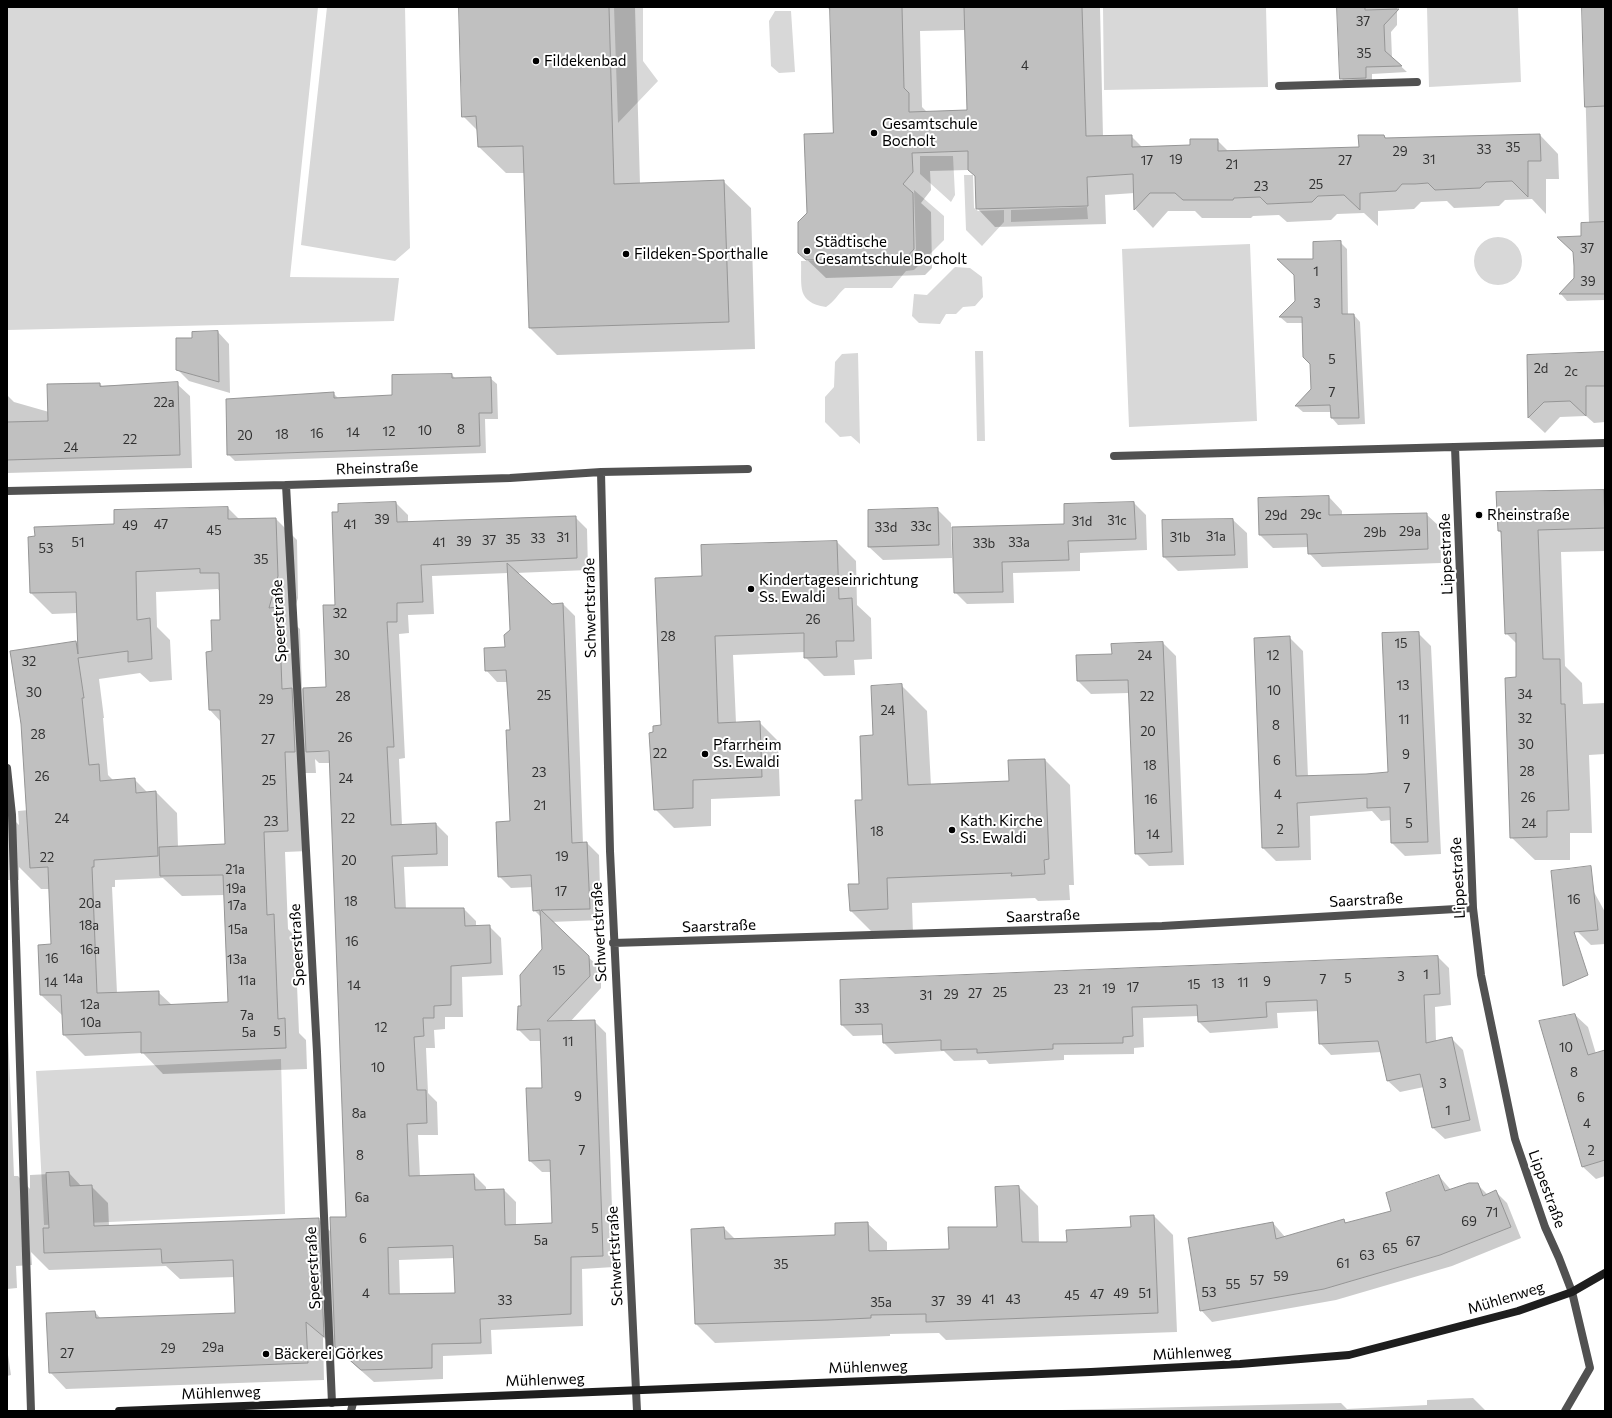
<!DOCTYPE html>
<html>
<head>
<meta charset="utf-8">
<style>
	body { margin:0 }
	#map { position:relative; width:1612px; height:1418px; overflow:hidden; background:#fff; font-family:Commissioner,sans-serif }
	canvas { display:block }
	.frame { position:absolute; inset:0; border:8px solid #000; pointer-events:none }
</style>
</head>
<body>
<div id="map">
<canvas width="1612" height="1418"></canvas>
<div class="frame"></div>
</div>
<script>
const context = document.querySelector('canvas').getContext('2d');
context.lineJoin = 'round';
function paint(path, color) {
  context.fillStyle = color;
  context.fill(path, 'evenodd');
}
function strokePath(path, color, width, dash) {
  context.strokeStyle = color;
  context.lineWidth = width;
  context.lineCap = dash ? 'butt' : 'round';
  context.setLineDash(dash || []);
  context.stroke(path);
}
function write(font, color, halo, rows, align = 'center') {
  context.font = font + ' Commissioner,sans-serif';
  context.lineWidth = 4;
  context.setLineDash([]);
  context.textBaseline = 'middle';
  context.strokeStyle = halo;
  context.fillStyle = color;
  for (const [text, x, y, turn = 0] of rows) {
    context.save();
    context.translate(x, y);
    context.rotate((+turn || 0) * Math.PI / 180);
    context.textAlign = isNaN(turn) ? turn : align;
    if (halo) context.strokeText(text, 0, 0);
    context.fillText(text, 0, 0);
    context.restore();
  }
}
paint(new Path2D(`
	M7 7H318L290 277 399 278 394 321 7 330Z
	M327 7H405L410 248 395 261 301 245Z
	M614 7H643V61L658 81 618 123Z
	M1103 7H1266L1268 87 1104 90Z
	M1427 7H1518L1521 82 1429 87Z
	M775 11H791L795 72 779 73 771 66 769 21Z
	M920 156H953L955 195 951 202 920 174Z
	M964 175H973L974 208 978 211 1004 210V222L982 246 966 230Z
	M914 190 944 216V240L914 270 906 271 892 288H845C837 295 835 301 826 307 796 302 802 287 801 261L907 259 916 250Z
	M1087 207 1088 219 1011 222V210Z
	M1474 261a24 24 0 1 1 48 0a24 24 0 1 1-48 0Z
	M1250 244 1257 421 1129 427 1122 249Z
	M955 267 970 268 982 277 983 297 975 306 963 307 956 314H946L940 324 919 323 912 316 914 294 927 295Z
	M975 351H983L985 441H977Z
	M858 353 860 444 851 436 840 437 825 422V397L834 387 835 362 842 354Z
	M281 1059 285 1214 44 1225 36 1071Z`), '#d8d8d8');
paint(new Path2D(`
	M460 7H635L640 184 724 182 751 208 755 349 557 355 530 328 525 173H506L479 147 478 131 463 116Z
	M827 7H1100L1103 137 1131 136 1143 148 1191 146 1217 140 1229 152 1360 148 1384 136 1387 139 1540 135 1558 154 1559 179H1546V214L1532 199 1505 200 1499 206 1454 208 1447 201 1421 202 1414 209 1378 211V226L1364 213 1337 214 1331 220 1287 222 1279 215 1253 216 1251 218H1202L1195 211H1168L1153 228 1135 209V193L1105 195 1106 224 995 227 977 208 976 176 969 170 930 171 931 190 921 203 931 212 932 268 925 275 826 278 799 252 808 213 834 134 831 11ZM965 30 968 111 927 112 922 107 920 31Z
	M1337 7H1397V25L1391 32 1392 58 1407 72 1372 74V84L1348 85 1341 78Z
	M1583 7H1605V300L1567 301 1561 294 1575 279 1582 237 1589 224Z
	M1340 242 1347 249 1348 315H1354L1360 322 1365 424 1338 425 1332 418V412H1303L1296 406 1312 390 1311 364 1303 323H1287L1280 317 1296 301 1314 260Z
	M218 332 229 344 230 393 189 381 177 369 193 339Z
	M1605 354V422L1594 423 1586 416 1560 417 1545 433 1529 418 1528 356Z
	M452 375 456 379 490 378 497 384 498 419H485L486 453 235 461 228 454 333 393 339 399 393 396Z
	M100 384 103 387 177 384 190 396 192 468 7 473V395L14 402 49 412Z
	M1604 491 1605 551 1561 552 1565 666 1582 683 1583 704 1605 703V754L1589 755 1592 833H1570V860H1535L1511 837 1518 678 1517 644 1506 633 1502 534 1499 531Z
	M1329 497 1342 511V516L1426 514 1440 527 1441 563 1322 567 1309 553V547L1273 548 1260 535Z
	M396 503 408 515V523L575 517 587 529 588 570 516 573 552 605 563 604 575 616 583 844 587 843 599 855 601 920 551 922 601 969V988L570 1022 594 1021 606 1033 614 1267 582 1269 583 1326 491 1330 492 1354 443 1356V1379L374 1382 323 1337 324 1380 66 1389 50 1372 95 1312 101 1319 236 1314 235 1277 180 1279 166 1266 49 1270 31 1252 32 1265 16 1266 17 1288 7 1289V1007L14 1176H18L30 1189V1175L69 1173 82 1187 91 1186 108 1203 109 1226 318 1219 331 1232 347 1218 331 763H319L315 759 316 773H305L308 851 285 852 288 929 295 936 299 1033 306 1040 307 1069 163 1074 143 1053 85 1056 64 1035 63 1016 41 995 53 945 50 889H41L19 867V880H7V813L19 825 18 811 29 810 75 642 78 645V613L52 614 31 593 115 524 228 508 240 520 276 519 297 540 298 598 291 621 300 629 302 689 327 688 336 606ZM508 573 511 630 506 648 486 670 497 682H508L511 731V822L499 876 511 888 533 887 534 910 542 918 543 949 522 1007 518 1029 530 1041H541L543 1089 530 1161 542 1172H551L553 1224 516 1225V1202L504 1190 486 1191V1187L474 1175 420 1177 418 1135H438L437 1102 428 1093 426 1048H435L434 1030 445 1029V1017H463L462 977 503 975 501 938 489 926H476V921L464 909H406L404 867 448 866V836L436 824 402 825 399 759 405 758 399 634 409 633 408 615 434 614 432 576ZM218 589 220 592 221 621 213 652 210 710 221 722 226 845 178 847 177 813 156 792 148 793 134 779 114 781 108 775 103 718H104L99 679 140 673 150 682 172 680 170 640 157 627 156 592ZM317 750H334V752H317ZM163 878 182 896 225 895 229 1003 172 1005 158 992 117 993 112 887H115V880ZM455 1258 456 1294H400L399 1260Z
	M1134 503 1146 515 1147 550 1080 553V571L1013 573 1014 603 967 604 955 592 953 528 1065 525V505Z
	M937 509 951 523 952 558 883 560 869 547Z
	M1233 520 1247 533 1248 568 1178 571 1164 557Z
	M837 542 856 561 857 605 871 618 872 659 854 660 855 675 824 676 805 657V652L733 655 736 723 759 722 778 741 780 796 711 799V826L674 828 655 809 654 733 662 726 703 577Z
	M1418 633 1431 646 1441 854 1405 856 1392 843 1391 820 1381 821 1372 811 1310 816 1311 860 1276 861 1263 848 1290 638 1303 651 1308 777 1389 773Z
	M1163 643 1176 656 1184 865 1149 866 1136 853 1129 693 1091 694 1078 681 1077 656 1113 655Z
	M901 685 927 711 931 786 1010 782 1045 760 1070 785 1074 885H1069L1070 900 1038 901 1035 898 912 903 913 934 876 936 851 911 860 885 863 801 875 736Z
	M1589 883 1605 912V944L1591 945 1577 931Z
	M1438 957 1449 968 1451 1005 1435 1007 1436 1041 1452 1039 1463 1050 1481 1131 1445 1139 1433 1128 1424 1087 1400 1092 1388 1081 1382 1052 1331 1055 1320 1043 1319 1011 1277 1013 1278 1028 1210 1033 1199 1022V1016L1143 1018 1144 1047 1134 1048V1054L1064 1055V1060L989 1064 986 1060 954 1061 944 1051 895 1054 884 1043V1035L853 1036 842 1025Z
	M1575 1015 1588 1027 1596 1054 1605 1051V1176L1596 1179 1583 1167 1540 1021Z
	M1439 1176 1451 1190 1477 1184 1488 1195 1496 1192 1507 1203 1521 1238 1452 1266 1336 1300 1212 1322 1201 1310 1273 1223 1285 1237 1343 1220 1347 1224 1392 1211Z
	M1019 1187 1038 1206 1039 1243H1068L1132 1228 1154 1216 1173 1235 1177 1332 946 1340 939 1333 890 1334V1336L715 1343 696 1324 724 1228 736 1240 836 1236 867 1223 887 1242V1252L950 1250 998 1228Z
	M7 1348 11 1375 7 1376Z
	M1473 1398 1486 1411H1022L1341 1403 1347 1409 1427 1405V1400Z`), '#0003');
const building = new Path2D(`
	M459 7H609L614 184 724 180 729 322 529 328 523 146 478 147 476 116 462 117Z
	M830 7H902L904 88 909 93V112L967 110 964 7H1082L1086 136 1132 135V147L1190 145V139H1218V151L1359 147 1358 135H1384L1385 138 1540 134 1541 161H1528V197L1512 181 1486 182 1480 188 1435 190 1428 183 1415 184H1402L1396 191 1360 193V210L1344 195 1318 196 1312 202 1267 204 1260 197 1234 198 1233 200H1183L1175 193H1150L1134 210 1133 174 1087 177 1088 206 976 209 975 176 968 170V151L912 153 913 172 903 184 913 193 914 249 907 257 806 260 798 253V222L807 213 804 134 833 133Z
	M1337 7H1365V10L1399 9 1384 25 1385 51 1402 66 1366 67V78L1340 79Z
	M1582 7H1605V106L1585 107Z
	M1605 222V294H1559L1574 278V266L1573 252 1557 237 1581 236V223Z
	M1341 241 1342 314H1354L1359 418H1331L1330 405 1295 406 1311 389 1310 364 1303 357 1302 317H1279L1295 301 1294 275 1277 259H1313V242Z
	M218 331 219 382 176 370V338H192V332Z
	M1605 352V386H1586V416L1570 401 1544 402 1528 418 1527 355Z
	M452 374V378L491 377 492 413H479L480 446 227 455 226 399 334 392V398L392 395V375Z
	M178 382 180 455 7 460V422L48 421 47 384 100 383V386Z
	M1604 490 1605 528 1538 530 1543 659H1560L1561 704H1565L1569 810 1547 811V837L1510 838 1505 678 1516 677V633L1505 634 1501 531H1498L1496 492Z
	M1329 496V515L1427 513 1428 549 1308 554 1307 534 1259 535 1258 498Z
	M396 502 397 522 576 516 577 558 421 565 423 602 397 603V622H387L394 747H387L391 825 436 823 437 854 392 856 395 908H464L465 926 490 925 491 963 451 966V1005L434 1006V1018H423L424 1036 414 1037 417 1090H426L427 1123 407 1124 409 1176 474 1174 475 1190 504 1189 505 1225 552 1223 550 1160 529 1161 526 1088H542L540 1029 517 1030 518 1006H521L520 975 542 949 540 910 533 911 531 875 498 877 496 822 510 821 506 730H510L506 670 485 671 484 648 505 647 504 635 510 630 507 563 552 604 563 603 572 843 587 842 590 909 541 910 589 956 590 976 547 1021 595 1020 603 1256 571 1257V1314L480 1319 481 1343 432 1344V1368L361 1370 335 1347 330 1217H346L329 751 306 752 303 688 326 687 323 605H335L332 512H338V504ZM453 1246 455 1293 389 1294 388 1248Z
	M1134 502 1136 539 1068 541 1069 560 1002 562 1003 592 954 593 952 527 1064 524V504Z
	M228 507V519L276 518 278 576 269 608 279 607 282 689 292 688 295 752H285L288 831 264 832 267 915 274 914 278 1019 285 1018 286 1048 141 1053V1032L63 1035 61 995H40L38 945 51 944 48 867 30 868 21 724 10 651 76 641 78 654 76 592 30 593 28 537 35 536 34 527 114 524V510ZM200 569V573H219L220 620H211L212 651 206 652 209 710H220L225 844 159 847 160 876 223 875 228 1002 159 1005V991L97 993 92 867H94V860L158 856 156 791 136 793 135 778 100 781 99 764 89 765 82 698H84L78 658 128 651V662L152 659 150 618 137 620 136 572Z
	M938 508 939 545 868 547V510Z
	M1233 519 1235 555 1163 557 1162 520Z
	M837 541 839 599 852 598 854 641H836L837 657 804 658V633L715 636 718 723 760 721 762 777 693 780V808L654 810 649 733 653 732V726L661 725 655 578 702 576 701 545Z
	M1419 632 1428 842 1391 843 1390 807 1367 808V798L1297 803 1299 847 1262 848 1254 638 1290 636 1296 776 1366 774 1388 772 1382 633Z
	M1163 642 1172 852 1135 854 1128 680 1077 681 1076 655 1112 654 1111 644Z
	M902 684 908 785 1009 781 1008 760 1045 759 1049 859 1044 860 1045 874 1011 876 1012 873 887 878 888 909 850 911 848 884H859L855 800H862L860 736 873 735 871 686Z
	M1591 866 1598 930 1574 932 1588 975 1563 986 1551 871Z
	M1438 956 1440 994 1424 995 1426 1043 1452 1037 1470 1120 1432 1128 1420 1074 1387 1081 1378 1041 1319 1044 1317 1000 1266 1002 1267 1017 1198 1022 1197 1005 1132 1007 1133 1036 1123 1037V1043L1053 1044V1049L977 1053V1049L941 1050V1040L883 1043 882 1024 841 1025 840 980Z
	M1575 1014 1588 1055 1605 1050V1160L1582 1167 1539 1021Z
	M69 1172 70 1186 92 1185 94 1226 319 1218 324 1337 306 1322 308 1363 49 1373 46 1313 95 1311 96 1318 235 1313 233 1260 162 1263 161 1249 44 1253 43 1228H49L46 1173Z
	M1439 1175 1445 1191 1469 1183H1478L1483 1196 1496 1190 1511 1227 1440 1255 1324 1289 1200 1311 1188 1238 1273 1222 1276 1239 1344 1219 1345 1223 1391 1211 1386 1193Z
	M1019 1186 1022 1242H1067L1066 1230 1131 1227 1130 1216 1154 1215 1158 1313 926 1322V1314L871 1315V1318L828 1320 695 1324 691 1229 724 1227 725 1239 835 1235V1223L868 1222 869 1251 949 1249 948 1227H997L995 1187Z`);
paint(building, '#c0c0c0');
strokePath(building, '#959595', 1);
strokePath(new Path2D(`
	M1279 86 1417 82`), '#515151', 8);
strokePath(new Path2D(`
	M1455 447 1473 908 1481 975 1515 1139 1545 1227 1559 1258 1572 1292 1590 1368 1565 1411
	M1114 456 1605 443
	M601 472 610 851 637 1411
	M286 485 317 1052 332 1403
	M7 491 286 485 510 478 601 472 748 469
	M7 768 12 815 31 1411
	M613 943 1162 926 1473 908
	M351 1411 353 1403`), '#515151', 8);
strokePath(new Path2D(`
	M119 1411 1091 1372 1240 1364 1349 1355 1518 1311 1572 1292 1605 1273`), '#1e1e1e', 8);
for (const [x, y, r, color] of [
	[536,61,4,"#000"],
	[874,133,4,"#000"],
	[807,251,4,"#000"],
	[626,254,4,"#000"],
	[1479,515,4,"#000"],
	[751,589,4,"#000"],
	[705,754,4,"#000"],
	[952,830,4,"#000"],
	[266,1354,4,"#000"]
]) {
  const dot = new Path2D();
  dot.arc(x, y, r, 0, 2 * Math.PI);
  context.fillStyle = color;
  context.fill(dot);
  strokePath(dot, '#fff', 1.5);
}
write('13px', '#303030', null, [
	["37",1363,22],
	["35",1364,54],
	["4",1025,66],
	["35",1513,148],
	["33",1484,150],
	["29",1400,152],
	["19",1176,160],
	["31",1429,160],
	["17",1147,161],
	["27",1345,161],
	["21",1232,165],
	["25",1316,185],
	["23",1261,187],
	["37",1587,249],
	["1",1316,272],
	["39",1588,282],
	["3",1317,304],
	["5",1332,360],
	["2d",1541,369],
	["2c",1571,372],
	["7",1332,393],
	["22a",164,403],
	["8",461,430],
	["10",425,431],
	["12",389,432],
	["14",353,433],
	["16",317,434],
	["18",282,435],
	["20",245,436],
	["22",130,440],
	["24",71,448],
	["29c",1311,515],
	["29d",1276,516],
	["39",382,520],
	["31c",1117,521],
	["31d",1082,522],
	["47",161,525],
	["41",350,525],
	["49",130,526],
	["33c",921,527],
	["33d",886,528],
	["45",214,531],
	["29a",1410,532],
	["29b",1375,533],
	["31a",1216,537],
	["31",563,538],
	["31b",1180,538],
	["33",538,539],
	["35",513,540],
	["37",489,541],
	["39",464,542],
	["51",78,543],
	["41",439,543],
	["33a",1019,543],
	["33b",984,544],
	["53",46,549],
	["35",261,560],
	["32",340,614],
	["26",813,620],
	["28",668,637],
	["15",1401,644],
	["30",342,656],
	["24",1145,656],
	["12",1273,656],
	["32",29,662],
	["13",1403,686],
	["10",1274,691],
	["30",34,693],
	["34",1525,695],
	["25",544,696],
	["28",343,697],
	["22",1147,697],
	["29",266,700],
	["24",888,711],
	["32",1525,719],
	["11",1404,720],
	["8",1276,726],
	["20",1148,732],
	["28",38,735],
	["26",345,738],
	["27",268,740],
	["30",1526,745],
	["22",660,754],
	["9",1406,755],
	["6",1277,761],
	["18",1150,766],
	["28",1527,772],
	["23",539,773],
	["26",42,777],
	["24",346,779],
	["25",269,781],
	["7",1407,789],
	["4",1278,795],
	["26",1528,798],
	["16",1151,800],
	["21",540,806],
	["24",62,819],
	["22",348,819],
	["23",271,822],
	["5",1409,824],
	["24",1529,824],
	["2",1280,830],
	["18",877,832],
	["14",1153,835],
	["19",562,857],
	["22",47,858],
	["20",349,861],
	["21a",235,870],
	["19a",236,889],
	["17",561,892],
	["16",1574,900],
	["18",351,902],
	["20a",90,904],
	["17a",237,906],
	["18a",89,926],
	["15a",238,930],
	["16",352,942],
	["16a",90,950],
	["16",52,959],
	["13a",237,960],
	["15",559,971],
	["1",1426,975],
	["3",1401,977],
	["14a",73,979],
	["5",1348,979],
	["7",1323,980],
	["11a",247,981],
	["9",1267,982],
	["14",51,983],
	["11",1243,983],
	["13",1218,984],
	["15",1194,985],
	["14",354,986],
	["17",1133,988],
	["19",1109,989],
	["23",1061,990],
	["21",1085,990],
	["25",1000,993],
	["27",975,994],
	["29",951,995],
	["31",926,996],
	["12a",90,1005],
	["33",862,1009],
	["7a",247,1016],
	["10a",91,1023],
	["12",381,1028],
	["5",277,1032],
	["5a",249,1033],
	["11",568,1042],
	["10",1566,1048],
	["10",378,1068],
	["8",1574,1073],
	["3",1443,1084],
	["9",578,1097],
	["6",1581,1098],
	["1",1448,1111],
	["8a",359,1114],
	["4",1587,1124],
	["7",582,1151],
	["2",1591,1151],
	["8",360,1156],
	["6a",362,1198],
	["71",1492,1213],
	["69",1469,1222],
	["5",595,1229],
	["6",363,1239],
	["5a",541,1241],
	["67",1413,1242],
	["65",1390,1249],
	["63",1367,1256],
	["61",1343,1264],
	["35",781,1265],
	["59",1281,1277],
	["57",1257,1281],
	["55",1233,1285],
	["53",1209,1293],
	["4",366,1294],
	["49",1121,1294],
	["51",1145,1294],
	["47",1097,1295],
	["45",1072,1296],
	["41",988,1300],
	["43",1013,1300],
	["33",505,1301],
	["39",964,1301],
	["37",938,1302],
	["35a",881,1303],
	["29a",213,1348],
	["29",168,1349],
	["27",67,1354]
]);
write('15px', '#000', '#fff', [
	["Fildekenbad",544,61],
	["Gesamtschule",882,124],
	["Bocholt",882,141],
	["Städtische",815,242],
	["Gesamtschule Bocholt",815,259],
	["Fildeken-Sporthalle",634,254],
	["Rheinstraße",1487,515],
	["Kindertageseinrichtung",759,580],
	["Ss. Ewaldi",759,597],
	["Pfarrheim",713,745],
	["Ss. Ewaldi",713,762],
	["Kath. Kirche",960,821],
	["Ss. Ewaldi",960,838],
	["Bäckerei Görkes",274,1354]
], 'left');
write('15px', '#000', '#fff', [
	["Rheinstraße",377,468,-2],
	["Lippestraße",1446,554,-92],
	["Schwertstraße",590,608,-91],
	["Speerstraße",279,621,-93],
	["Lippestraße",1458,878,-93],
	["Saarstraße",1366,900,-3],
	["Saarstraße",1043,916,-2],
	["Saarstraße",719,926,-2],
	["Schwertstraße",599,932,-93],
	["Speerstraße",297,945,-93],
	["Lippestraße",1547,1189,70],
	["Schwertstraße",615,1256,-93],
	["Speerstraße",313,1268,-93],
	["Mühlenweg",1506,1298,-17],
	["Mühlenweg",1192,1353,-3],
	["Mühlenweg",868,1367,-2],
	["Mühlenweg",545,1380,-2],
	["Mühlenweg",221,1393,-2]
]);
</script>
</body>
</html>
